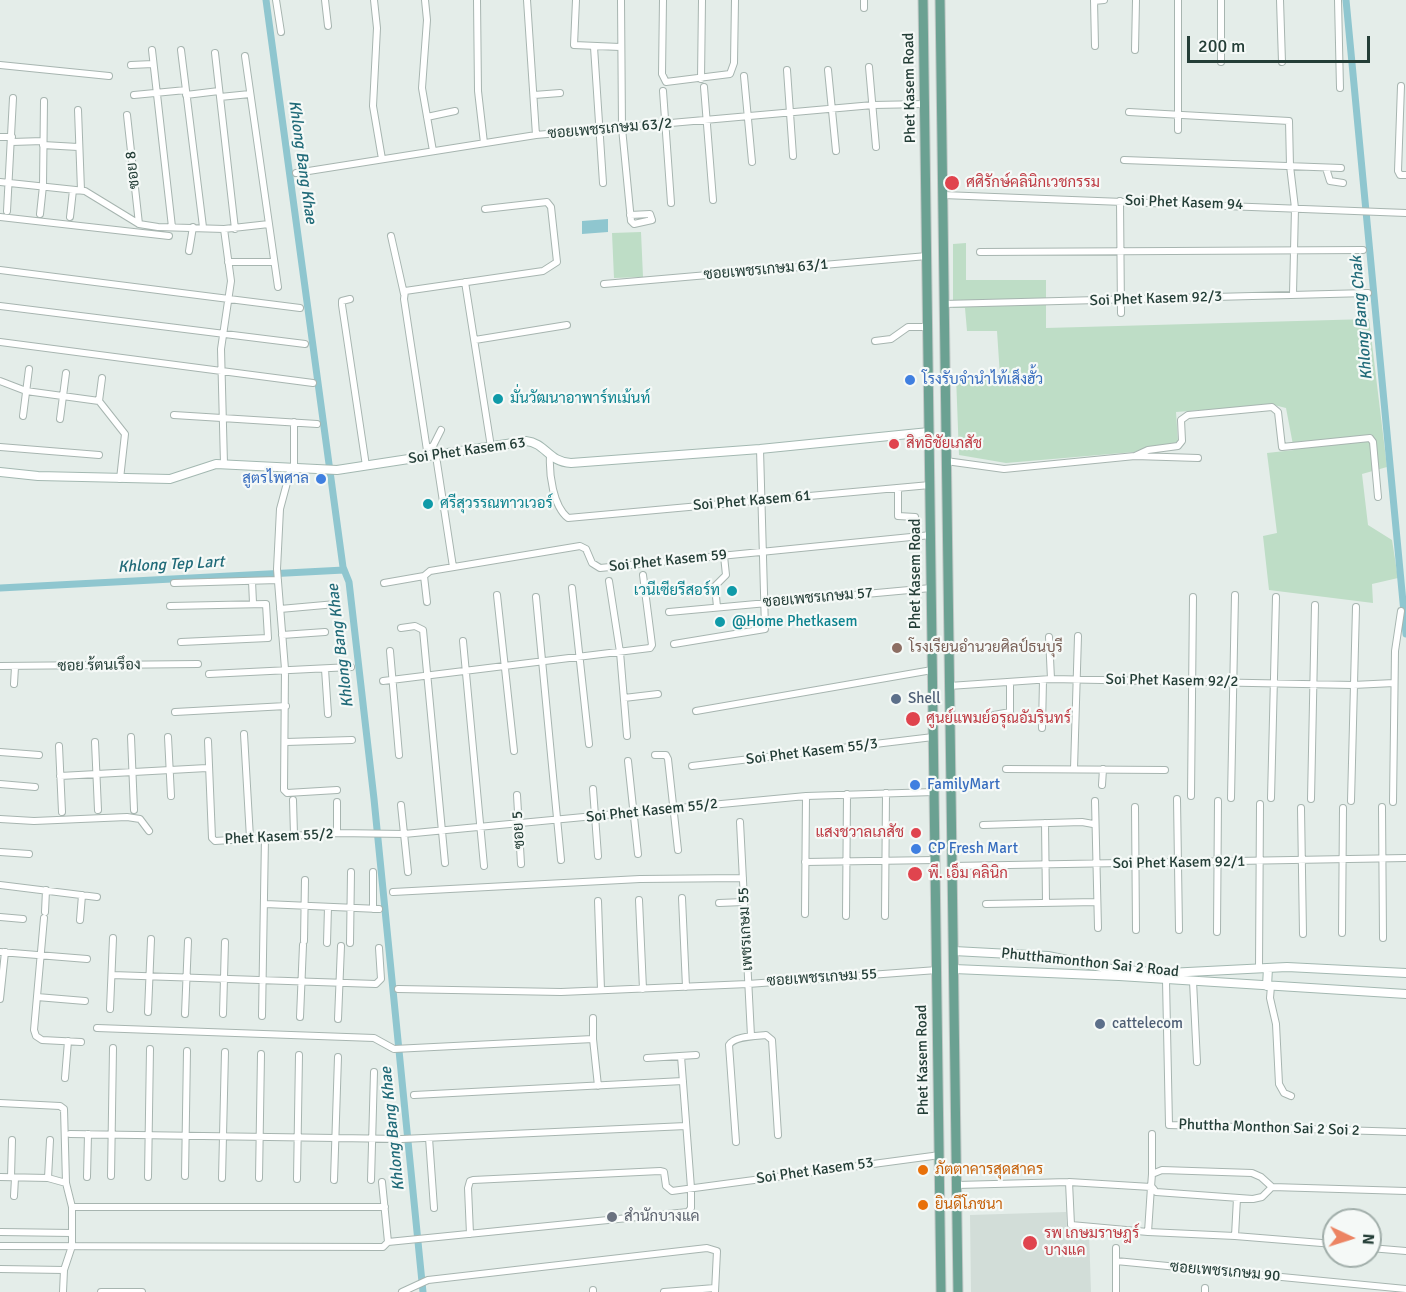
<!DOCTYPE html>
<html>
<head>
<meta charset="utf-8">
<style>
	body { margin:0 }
	#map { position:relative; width:1406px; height:1292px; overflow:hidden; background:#e4ede9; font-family:Signika,sans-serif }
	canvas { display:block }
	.north { position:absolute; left:1322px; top:1208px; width:60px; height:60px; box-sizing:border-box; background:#f5f9f7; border:2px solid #a1aeaa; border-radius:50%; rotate:94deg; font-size:16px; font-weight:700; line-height:24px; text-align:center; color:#243e37 }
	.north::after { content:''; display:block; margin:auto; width:21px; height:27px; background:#ec8463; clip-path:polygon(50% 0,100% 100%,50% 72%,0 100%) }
	.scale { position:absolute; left:1187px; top:36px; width:183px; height:27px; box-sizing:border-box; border:3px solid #243e37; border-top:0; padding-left:8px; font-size:18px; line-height:21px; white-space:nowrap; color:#243e37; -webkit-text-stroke:4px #f5f9f7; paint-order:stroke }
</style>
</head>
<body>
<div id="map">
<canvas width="1406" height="1292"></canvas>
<div class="north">N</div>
<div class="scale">200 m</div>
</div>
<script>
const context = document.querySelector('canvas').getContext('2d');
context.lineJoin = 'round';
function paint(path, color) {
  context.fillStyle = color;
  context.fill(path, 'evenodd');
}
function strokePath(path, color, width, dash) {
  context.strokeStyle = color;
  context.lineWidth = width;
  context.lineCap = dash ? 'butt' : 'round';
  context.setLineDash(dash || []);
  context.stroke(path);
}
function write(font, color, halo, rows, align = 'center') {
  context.font = font + ' Signika,Sarabun,sans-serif';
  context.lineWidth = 4.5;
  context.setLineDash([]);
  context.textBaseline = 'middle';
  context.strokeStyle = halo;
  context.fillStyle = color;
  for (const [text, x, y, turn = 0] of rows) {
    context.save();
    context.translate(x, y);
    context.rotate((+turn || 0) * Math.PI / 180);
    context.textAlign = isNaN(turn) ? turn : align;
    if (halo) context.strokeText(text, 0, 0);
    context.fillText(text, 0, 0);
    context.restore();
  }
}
paint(new Path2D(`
	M1066 1212 1067 1229 1089 1231 1091 1292H971L970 1215Z`), '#d2ddd8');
paint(new Path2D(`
	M641 232 643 277 614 278 612 233Z
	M966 243V280H1046V328L1369 319 1387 467 1362 474 1368 525 1392 540 1398 578 1372 584 1373 603 1269 590 1263 536 1277 533 1267 453 1294 450 1286 408 1274 405 1176 412 1178 442 1134 452 1006 463 959 455 956 376H1000L997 331H967L965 308H953V244Z`), '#beddc6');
paint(new Path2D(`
	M608 219V232L582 234V221Z`), '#8fc6cf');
strokePath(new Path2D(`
	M266 0 343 567 349 582 374 799 423 1292
	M1346 0 1406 634
	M0 588 344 570`), '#8fc6cf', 7);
const street = new Path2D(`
	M276 0 281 32
	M325 0 328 26
	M374 0 377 28 373 106 382 159
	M425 0 427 20 422 88 433 151
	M477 0 478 91 484 143
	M527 0 536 135
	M576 0 574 45 620 47
	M621 0 622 128 631 221 634 224 652 220 650 214 630 215
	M663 0 662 74 666 82 730 74 734 63 735 0
	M1094 0 1095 46
	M1178 0V130
	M1221 0V62
	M1280 0 1282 62
	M1338 0 1340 88
	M1094 1 1104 0
	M864 8V0
	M594 47 603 183
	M152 50 172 227
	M181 50 203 227
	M1135 50 1136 0
	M215 53 235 229
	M245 56 278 287
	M0 65 109 76
	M131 65 153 64
	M869 67 876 147
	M787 70 793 156
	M828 70 836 151
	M744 76 752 162
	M701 79 702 0
	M1401 86 1398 171 1400 175H1406
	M704 87 713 200
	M663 91 671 203
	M134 95 186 90
	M186 95 219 91
	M534 95 560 93
	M220 97 250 94
	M78 110 81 190
	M1129 112 1289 121 1290 166 1295 208 1293 294
	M127 115 139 224
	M427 117 455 111
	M0 137H12
	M12 142 43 141
	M43 145 78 147
	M1124 160 1341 168
	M1326 168 1330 181 1343 183
	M296 173 536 135 873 105 925 104
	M0 182 85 191 139 224 158 227 224 229 269 224
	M943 195 1406 213
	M1120 201 1121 313
	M7 211 13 98
	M40 214 43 186 44 101
	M0 217 169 236
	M70 217 73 190
	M224 229 231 281 221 349 224 464
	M391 236 404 294
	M189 251 193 227
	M980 252 1363 250
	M228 262H274
	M0 270 300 308
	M465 282 491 447
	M604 284 927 256
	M350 299 342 301V305L366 466
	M944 304 1368 293
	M0 306 305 344
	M475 340 567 325
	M875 341 891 339 908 327H927
	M0 342 313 383
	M102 378 99 401 125 434 120 479
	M0 381 26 391 99 401
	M174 415 317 424
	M23 416 29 369
	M60 419 66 373
	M294 422V468
	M0 447 99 455
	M427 448 433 446 441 430
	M436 456 453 567
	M550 456C549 474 553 506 568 518L930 485
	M1135 456 1148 450 1178 446 1182 441 1181 420 1188 415 1272 407 1278 412 1282 447 1370 438 1373 442 1378 497
	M428 457 404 299 405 291 543 271 557 262 551 207 547 202 485 209
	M946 461 1004 469 1135 456 1198 458
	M291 468 280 509 277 569 285 669 284 790 287 793 337 790
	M898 488V516L915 517
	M424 576 427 602
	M252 581 253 603
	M609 581 620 652 627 736
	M174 583 278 580
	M384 583 424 576 430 571 580 546 586 549 592 563 600 568 931 535
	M572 588 589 744
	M497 595 514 751
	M536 597 561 860
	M170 606 266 604 268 638 181 642
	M717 607 715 586 726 575 724 556
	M280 609 336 604
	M669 612 931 588
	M401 628 415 626 423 630 445 863
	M282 635 325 632
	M1049 637 1051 679
	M463 641 484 866
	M674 644 765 629 760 449
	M390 651 399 755
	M0 666 198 664
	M325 669 328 714
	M209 674 351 667
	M383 681 650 648 652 645 643 575
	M14 684 15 667
	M949 686 1051 679 1353 685 1394 683
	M624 698 658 694
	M696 711 932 670
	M175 712 286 706
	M994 715 1010 712V682
	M1042 728 1043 680
	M244 734 250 838
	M131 737 134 810
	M168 737 171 796
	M208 741 212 838 215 841 337 833 404 834 806 796 934 792
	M95 742 98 810
	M286 742 352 740
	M59 746 62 812
	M0 752 39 755
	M655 755H666L668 759 678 850
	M628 761 638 854
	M692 766 933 737
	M1006 769 1165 770
	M1074 769 1078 636
	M60 776 207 768
	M0 784 35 787
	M1102 785 1103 769
	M593 789 598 856
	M517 795 521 864
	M1191 796 1193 597
	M1231 798 1235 595
	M1271 798 1276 597
	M1177 799 1179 930
	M1311 799 1315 605
	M293 800 294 835
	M1095 801 1098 928
	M1351 801 1356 607
	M337 802V833
	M1393 802 1395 651 1401 611
	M401 805 408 872
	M1135 807 1136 930
	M1382 807 1383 938
	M1301 808 1303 934
	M0 819 34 821 127 817 140 819 149 831
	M740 822 751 1036
	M1045 823 1046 902
	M983 825 1082 822 1093 824
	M0 852 29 854
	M805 862 935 860
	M952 866 1406 858
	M373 872V909
	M0 885 97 897
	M393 892 640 879 743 878
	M682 898 686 987
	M639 900 643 989
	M598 901 601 990
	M719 903 744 902
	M265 904 379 909
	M986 904 1097 902
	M45 912 46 890
	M805 914 806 796
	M846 916 847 794
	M885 916 886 793
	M0 917 23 919
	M44 918 34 1030 36 1036 42 1040 81 1042
	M80 920 82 895
	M1217 932 1218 801
	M1342 933 1343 808
	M304 941 305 880
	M327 943 328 907
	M350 943 351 872
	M0 952 87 959
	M1259 968 1260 804
	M112 975 376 984 381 979 379 948
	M1166 980 1169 1125 1406 1132
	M1193 981 1197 1062
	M1271 986 1270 998 1276 1024 1279 1084 1284 1093 1291 1096
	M398 989 561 992 748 984 937 970
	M37 997 85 1001
	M0 999 5 952
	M110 1009 113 938
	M148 1012 151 939
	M185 1014 188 941
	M223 1014 225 942
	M262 1016 265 837
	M300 1017 303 945
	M593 1018V1039
	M338 1019 341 946
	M97 1028 374 1038 394 1049 593 1039 598 1086
	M647 1058 696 1055
	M65 1078 68 1041
	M414 1095 683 1081
	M0 1103 60 1106 64 1109 66 1183
	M70 1134 402 1139 686 1126
	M429 1138 434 1208
	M736 1142 729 1045C734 1036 755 1036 766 1035L772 1040 778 1135
	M1152 1174V1134
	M111 1176 113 1048
	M185 1176 187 1051
	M0 1177 48 1178 66 1183 72 1207
	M11 1177 12 1140
	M87 1177 88 1134
	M148 1177 150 1049
	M48 1178 50 1140
	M222 1178 225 1052
	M259 1178 261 1054
	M297 1179 299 1055
	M334 1180 338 1057
	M371 1180 374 1072
	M382 1182 388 1242
	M1069 1182 1071 1225 1148 1232
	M957 1185 1069 1182 1151 1187 1152 1174 1162 1170 1252 1173 1261 1177 1272 1187 1406 1191
	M1151 1187 1148 1232 1235 1236
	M1152 1187 1156 1192 1253 1199 1262 1197 1272 1187
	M14 1196 15 1178
	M1237 1198 1235 1236 1334 1244
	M0 1232 72 1233
	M470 1234 468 1188 470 1181 473 1180 660 1171 664 1172 666 1186 672 1191 940 1155
	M0 1246 383 1247 388 1242 688 1212 691 1208V1188L681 1056
	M1370 1248 1406 1251
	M1116 1261 1406 1289
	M0 1269 64 1270
	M593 1290V1292
	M63 1292 64 1270 72 1246V1207H385
	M101 1292H142
	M402 1292 428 1280 707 1248 717 1251 715 1292
	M664 1292 715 1288
	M1116 1292V1248
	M1205 1292V1288`);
const secondary = new Path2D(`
	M0 472 38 476 170 479 216 464 337 470 526 441C546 443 548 462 571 463L760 449 929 432
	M954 951 1048 956 1111 969 1168 973 1287 967 1406 973
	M954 969 1119 976 1406 994
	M1267 986 1268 968`);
const primary = new Path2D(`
	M923 0 941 1292
	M940 0 958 1292`);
strokePath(street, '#a7b5b0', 8);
strokePath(secondary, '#a3b8b1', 10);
strokePath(primary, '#c2c9c7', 11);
strokePath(street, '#fff', 6);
strokePath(secondary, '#fff', 8);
strokePath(primary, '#6ba192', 9);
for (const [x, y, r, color] of [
	[952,183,8,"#e0444e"],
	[910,380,6,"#3f7fe0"],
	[498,399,6,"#0f9aa8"],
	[894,444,6,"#e0444e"],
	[321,479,6,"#3f7fe0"],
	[428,504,6,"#0f9aa8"],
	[732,591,6,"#0f9aa8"],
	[720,622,6,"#0f9aa8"],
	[897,648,6,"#8d6e63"],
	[896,699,6,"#5c6f8a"],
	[913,719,8,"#e0444e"],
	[915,785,6,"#3f7fe0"],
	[916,833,6,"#e0444e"],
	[916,849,6,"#3f7fe0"],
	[915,874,8,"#e0444e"],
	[1100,1024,6,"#5c6f8a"],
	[923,1170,6,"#e8710a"],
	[923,1205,6,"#e8710a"],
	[612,1217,6,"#6b7280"],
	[1030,1243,8,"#e0444e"]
]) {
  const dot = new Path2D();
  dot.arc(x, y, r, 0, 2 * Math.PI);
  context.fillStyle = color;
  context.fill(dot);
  strokePath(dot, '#f5f9f7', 2);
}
write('15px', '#243e37', '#f5f9f7', [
	["Phet Kasem Road",910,88,-91],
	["ซอยเพชรเกษม 63/2",610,129,-5],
	["ซอย 8",133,170,-96],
	["Soi Phet Kasem 94",1184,203,2],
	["ซอยเพชรเกษม 63/1",766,270,-5],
	["Soi Phet Kasem 92/3",1156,299,-2],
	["Soi Phet Kasem 63",467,451,-8],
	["Soi Phet Kasem 61",752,501,-5],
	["Soi Phet Kasem 59",668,561,-6],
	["Phet Kasem Road",916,574,-90],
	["ซอยเพชรเกษม 57",818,598,-5],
	["ซอย ร้ตนเรึอง",99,666,-1],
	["Soi Phet Kasem 92/2",1172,681,1],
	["Soi Phet Kasem 55/3",812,752,-7],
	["Soi Phet Kasem 55/2",652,811,-6],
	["ซอย 5",519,830,-94],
	["Phet Kasem 55/2",279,837,-3],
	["Soi Phet Kasem 92/1",1179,863,-1],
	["เพชรเกษม 55",746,929,-93],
	["Phutthamonthon Sai 2 Road",1090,963,6],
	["ซอยเพชรเกษม 55",822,978,-4],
	["Phet Kasem Road",923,1060,-91],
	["Phuttha Monthon Sai 2 Soi 2",1269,1128,2],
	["Soi Phet Kasem 53",815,1171,-8],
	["ซอยเพชรเกษม 90",1225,1272,5]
]);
write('15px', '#be3a42', '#f5f9f7', [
	["ศศิรักษ์คลินิกเวชกรรม",966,183],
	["สิทธิชัยเภสัช",906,444],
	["ศูนย์แพมย์อรุณอัมรินทร์",926,719],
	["แสงชวาลเภสัช",904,833,"right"],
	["พี. เอ็ม คลินิก",928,874],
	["รพ เกษมราษฎร์",1044,1234],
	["บางแค",1044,1251]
], 'left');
write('15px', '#366cbe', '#f5f9f7', [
	["โรงรับจำนำไท้เส็งฮั้ว",922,380],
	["สูตรไพศาล",309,479,"right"],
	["FamilyMart",927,785],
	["CP Fresh Mart",928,849]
], 'left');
write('15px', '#0d838f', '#f5f9f7', [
	["มั่นวัฒนาอาพาร์ทเม้นท์",510,399],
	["ศรีสุวรรณทาวเวอร์",440,504],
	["เวนีเซียรีสอร์ท",720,591,"right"],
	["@Home Phetkasem",732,622]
], 'left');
write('15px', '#785e54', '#f5f9f7', [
	["โรงเรียนอำนวยศิลป์ธนบุรี",909,648]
], 'left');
write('15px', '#4e5e75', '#f5f9f7', [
	["Shell",908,699],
	["cattelecom",1112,1024]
], 'left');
write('15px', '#c56008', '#f5f9f7', [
	["ภัตตาคารสุดสาคร",935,1170],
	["ยินดีโภชนา",935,1205]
], 'left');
write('15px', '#5b616d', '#f5f9f7', [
	["สำนักบางแค",624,1217]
], 'left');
write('italic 16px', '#206a78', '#f5f9f7', [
	["Khlong Bang Khae",302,162,82],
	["Khlong Bang Chak",1362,318,-95],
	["Khlong Tep Lart",171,565,-3],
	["Khlong Bang Khae",341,646,-97],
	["Khlong Bang Khae",393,1129,-96]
]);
</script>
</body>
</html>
